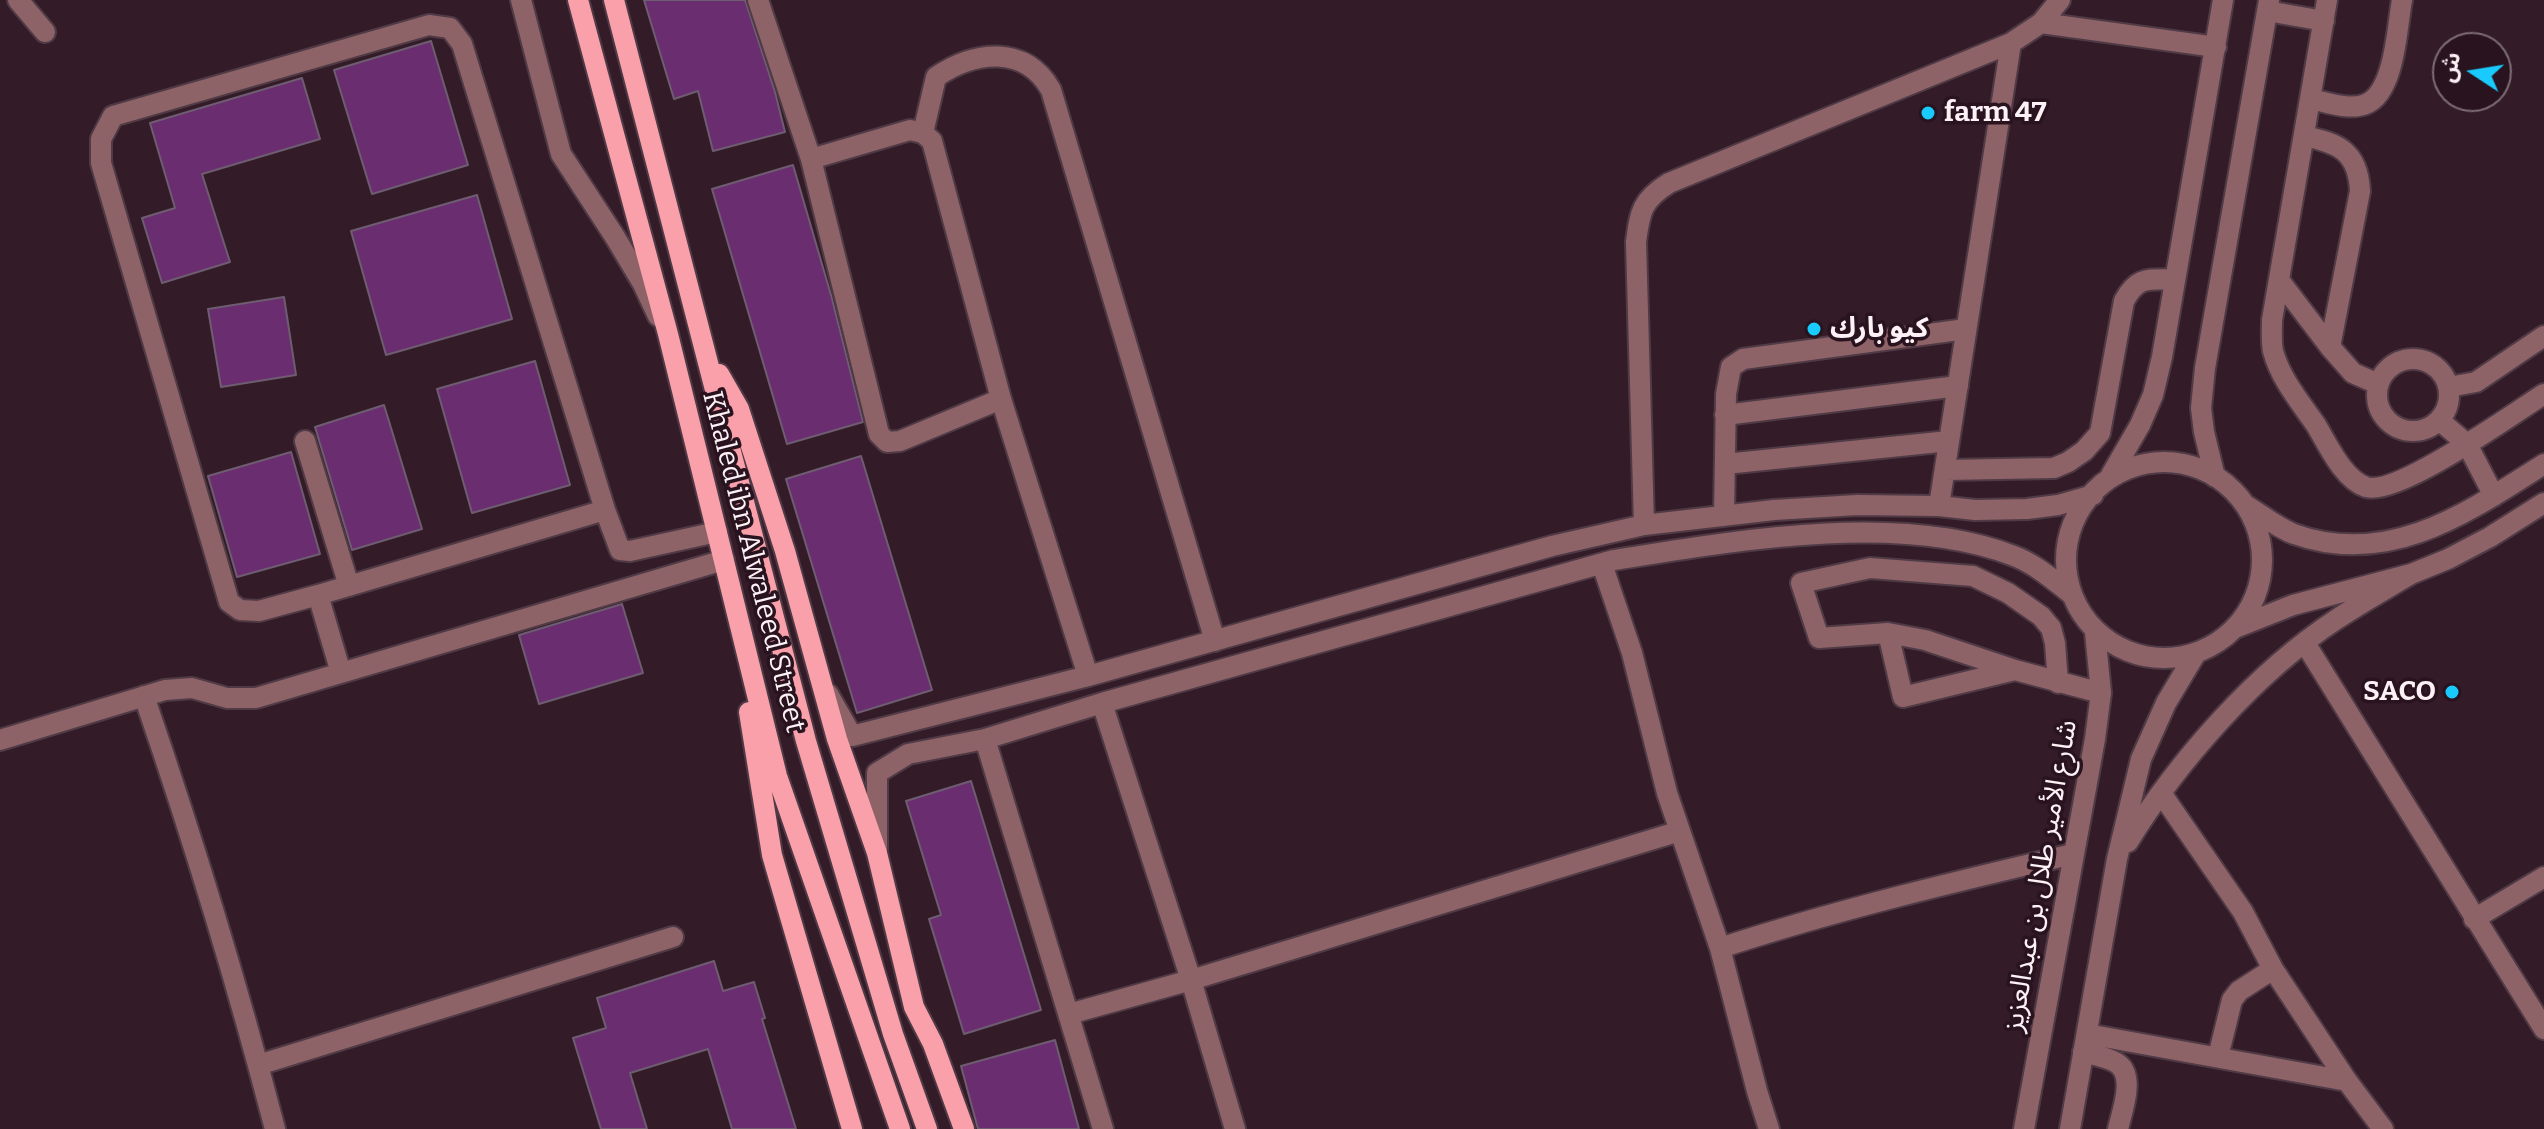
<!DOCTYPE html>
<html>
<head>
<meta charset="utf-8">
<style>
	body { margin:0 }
	#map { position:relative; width:2544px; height:1129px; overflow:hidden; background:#331c28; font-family:Bitter,"Noto Sans Arabic",serif }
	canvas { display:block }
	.north { position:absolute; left:2432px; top:32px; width:80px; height:80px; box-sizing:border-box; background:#28131e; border:2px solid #7d6c74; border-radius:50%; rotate:282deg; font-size:22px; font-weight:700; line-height:32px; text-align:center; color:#fdf1f6 }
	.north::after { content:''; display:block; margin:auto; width:28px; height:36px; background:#19cafc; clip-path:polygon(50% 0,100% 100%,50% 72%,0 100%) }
</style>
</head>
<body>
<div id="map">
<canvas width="2544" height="1129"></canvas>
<div class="north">ش</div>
</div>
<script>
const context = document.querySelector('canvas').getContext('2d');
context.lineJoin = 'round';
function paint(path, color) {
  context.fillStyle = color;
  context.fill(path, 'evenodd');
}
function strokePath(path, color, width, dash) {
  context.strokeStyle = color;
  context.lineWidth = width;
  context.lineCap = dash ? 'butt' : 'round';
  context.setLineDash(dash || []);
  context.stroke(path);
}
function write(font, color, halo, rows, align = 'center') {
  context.font = font + ' Bitter,"Noto Sans Arabic",serif';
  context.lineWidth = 7;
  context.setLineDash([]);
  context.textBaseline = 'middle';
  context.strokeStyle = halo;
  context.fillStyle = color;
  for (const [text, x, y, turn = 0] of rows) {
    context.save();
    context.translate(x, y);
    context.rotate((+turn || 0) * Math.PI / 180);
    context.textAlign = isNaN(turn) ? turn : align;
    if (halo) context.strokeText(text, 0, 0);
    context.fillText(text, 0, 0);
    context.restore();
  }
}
const building = new Path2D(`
	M644 0H745L775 92 785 132 713 151 698 91 674 99Z
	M431 41 468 165 372 194 334 70Z
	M302 78 320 139 202 174 230 262 162 283 142 218 175 208 150 123Z
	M793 165 831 295 863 422 787 444 712 189Z
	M477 195 512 319 386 355 351 231Z
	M284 297 296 375 221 387 208 309Z
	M535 361 570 485 472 513 437 389Z
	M384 405 422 529 352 550 315 427Z
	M291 452 320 554 237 577 208 476Z
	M861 456 932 690 857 713 786 479Z
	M622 604 643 673 539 704 519 635Z
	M971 781 1041 1010 964 1034 929 919 941 915 906 801Z
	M714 961 723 991 754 982 765 1018 762 1019 796 1129H732L708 1049 630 1073 647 1129H601L573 1038 606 1028 597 998Z
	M1055 1040 1079 1129H978L961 1066Z`);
paint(building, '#692d70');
strokePath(building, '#6e5c70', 2);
const minor = new Path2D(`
	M18 0 45 32
	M521 0 561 154 615 237 643 284 658 316
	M758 0 811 159 879 434 887 442 900 441 1001 399
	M2327 0 2272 320C2272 330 2271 341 2273 351 2280 378 2300 402 2316 425 2328 445 2343 479 2366 487 2397 497 2514 413 2544 394
	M2267 11 2324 21
	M2041 23 2060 0
	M2310 99C2327 102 2349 111 2366 104 2395 92 2397 27 2402 0
	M923 133 936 77C974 51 1025 44 1051 90L1215 641
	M2304 136C2338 143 2358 151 2360 191L2330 347
	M811 159 910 130 923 133 932 141 1001 399 1088 676
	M2279 280 2330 347 2353 373 2378 384
	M2377 395a36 36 0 1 1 72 0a36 36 0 1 1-72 0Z
	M2449 387 2476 382 2544 336
	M1725 415 1958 386
	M2439 420 2467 444 2494 496
	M305 441 349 586
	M2066 560a98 98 0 1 1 196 0a98 98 0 1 1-196 0Z
	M1725 464 1949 441
	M1945 470 2054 468 2068 462 2084 451 2100 433 2124 301C2138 275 2149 280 2175 279
	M2111 475 2140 425 2153 395 2162 357 2223 0
	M2215 477 2204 432 2201 408 2205 368 2269 0
	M1939 506 2011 43 2041 23 2216 47
	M2247 506C2262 515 2278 528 2294 534 2389 568 2467 513 2544 464
	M1724 516 1726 394 1731 367 1743 359 1966 329
	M1644 525 1636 242C1640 211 1642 200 1669 183L2011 43
	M1602 564 1632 653 1667 793 1720 948C1836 910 1954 882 2073 854
	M318 595 259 611 240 610 229 602 101 163V139L113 116 429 25 450 28 462 44 605 510 620 550 630 551 717 532
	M2235 628 2293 605 2411 574 2448 559 2490 537 2544 503
	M1888 633 1903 697 2015 670
	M2305 643 2544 1029
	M341 673 318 595 605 510
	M2058 683 2055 643 2051 628 2041 616 2008 593 1973 576 1870 568 1801 583 1819 638 1888 633 1925 640 2015 670 2101 693
	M828 694 852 736 1088 676 1552 546 1644 525 1774 510 1857 505 1939 506 1975 510 2027 509 2058 505 2093 495
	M144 696C193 839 237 983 275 1129
	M1102 703 1191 980 1235 1129
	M985 739 1103 1129
	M0 740 165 690 192 688 227 698H256L724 560
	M2161 793 2243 912 2273 969 2347 1081 2383 1129
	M2128 842C2178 761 2256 672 2337 619 2361 603 2386 589 2411 574
	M877 849V773L908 754 985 739 1102 703 1614 560C1733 541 1900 511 2014 556 2035 564 2052 579 2070 593
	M2474 919 2544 877
	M1720 948 1757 1091 1769 1129
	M1069 1014 1191 980 1680 831
	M2087 1034 2347 1081
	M2083 1052C2093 1055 2106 1057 2115 1062 2137 1073 2122 1111 2118 1129
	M2218 1057 2232 1000 2239 991 2273 969
	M258 1065 673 937
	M2024 1129 2095 739 2101 693 2095 632
	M2070 1129 2117 859 2141 759 2166 703 2196 653`);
const major = new Path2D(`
	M578 0 668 334 777 776 900 1129
	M614 0 806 741 893 1034 927 1129
	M719 374 739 409 785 551 837 739 877 853 914 1007 933 1044 964 1129
	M749 712 772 855 852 1129`);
strokePath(minor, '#4f3a45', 24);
strokePath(major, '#4f3a45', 24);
strokePath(minor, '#8e6367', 20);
strokePath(major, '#f9a0aa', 20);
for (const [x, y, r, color] of [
	[1928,113,8,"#19cafc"],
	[1814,329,8,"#19cafc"],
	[2452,692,8,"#19cafc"]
]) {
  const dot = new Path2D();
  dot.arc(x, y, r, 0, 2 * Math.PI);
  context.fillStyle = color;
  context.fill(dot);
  strokePath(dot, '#28131e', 3);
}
write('bold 28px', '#fdf1f6', '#28131e', [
	["farm 47",1944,113],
	["كيو بارك",1830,329],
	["SACO",2436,692,"right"]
], 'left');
write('28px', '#fdf1f6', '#28131e', [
	["Khaled ibn Alwaleed Street",753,562,76],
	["شارع الأمير طلال بن عبدالعزيز",2041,876,-80]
]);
</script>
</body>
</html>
